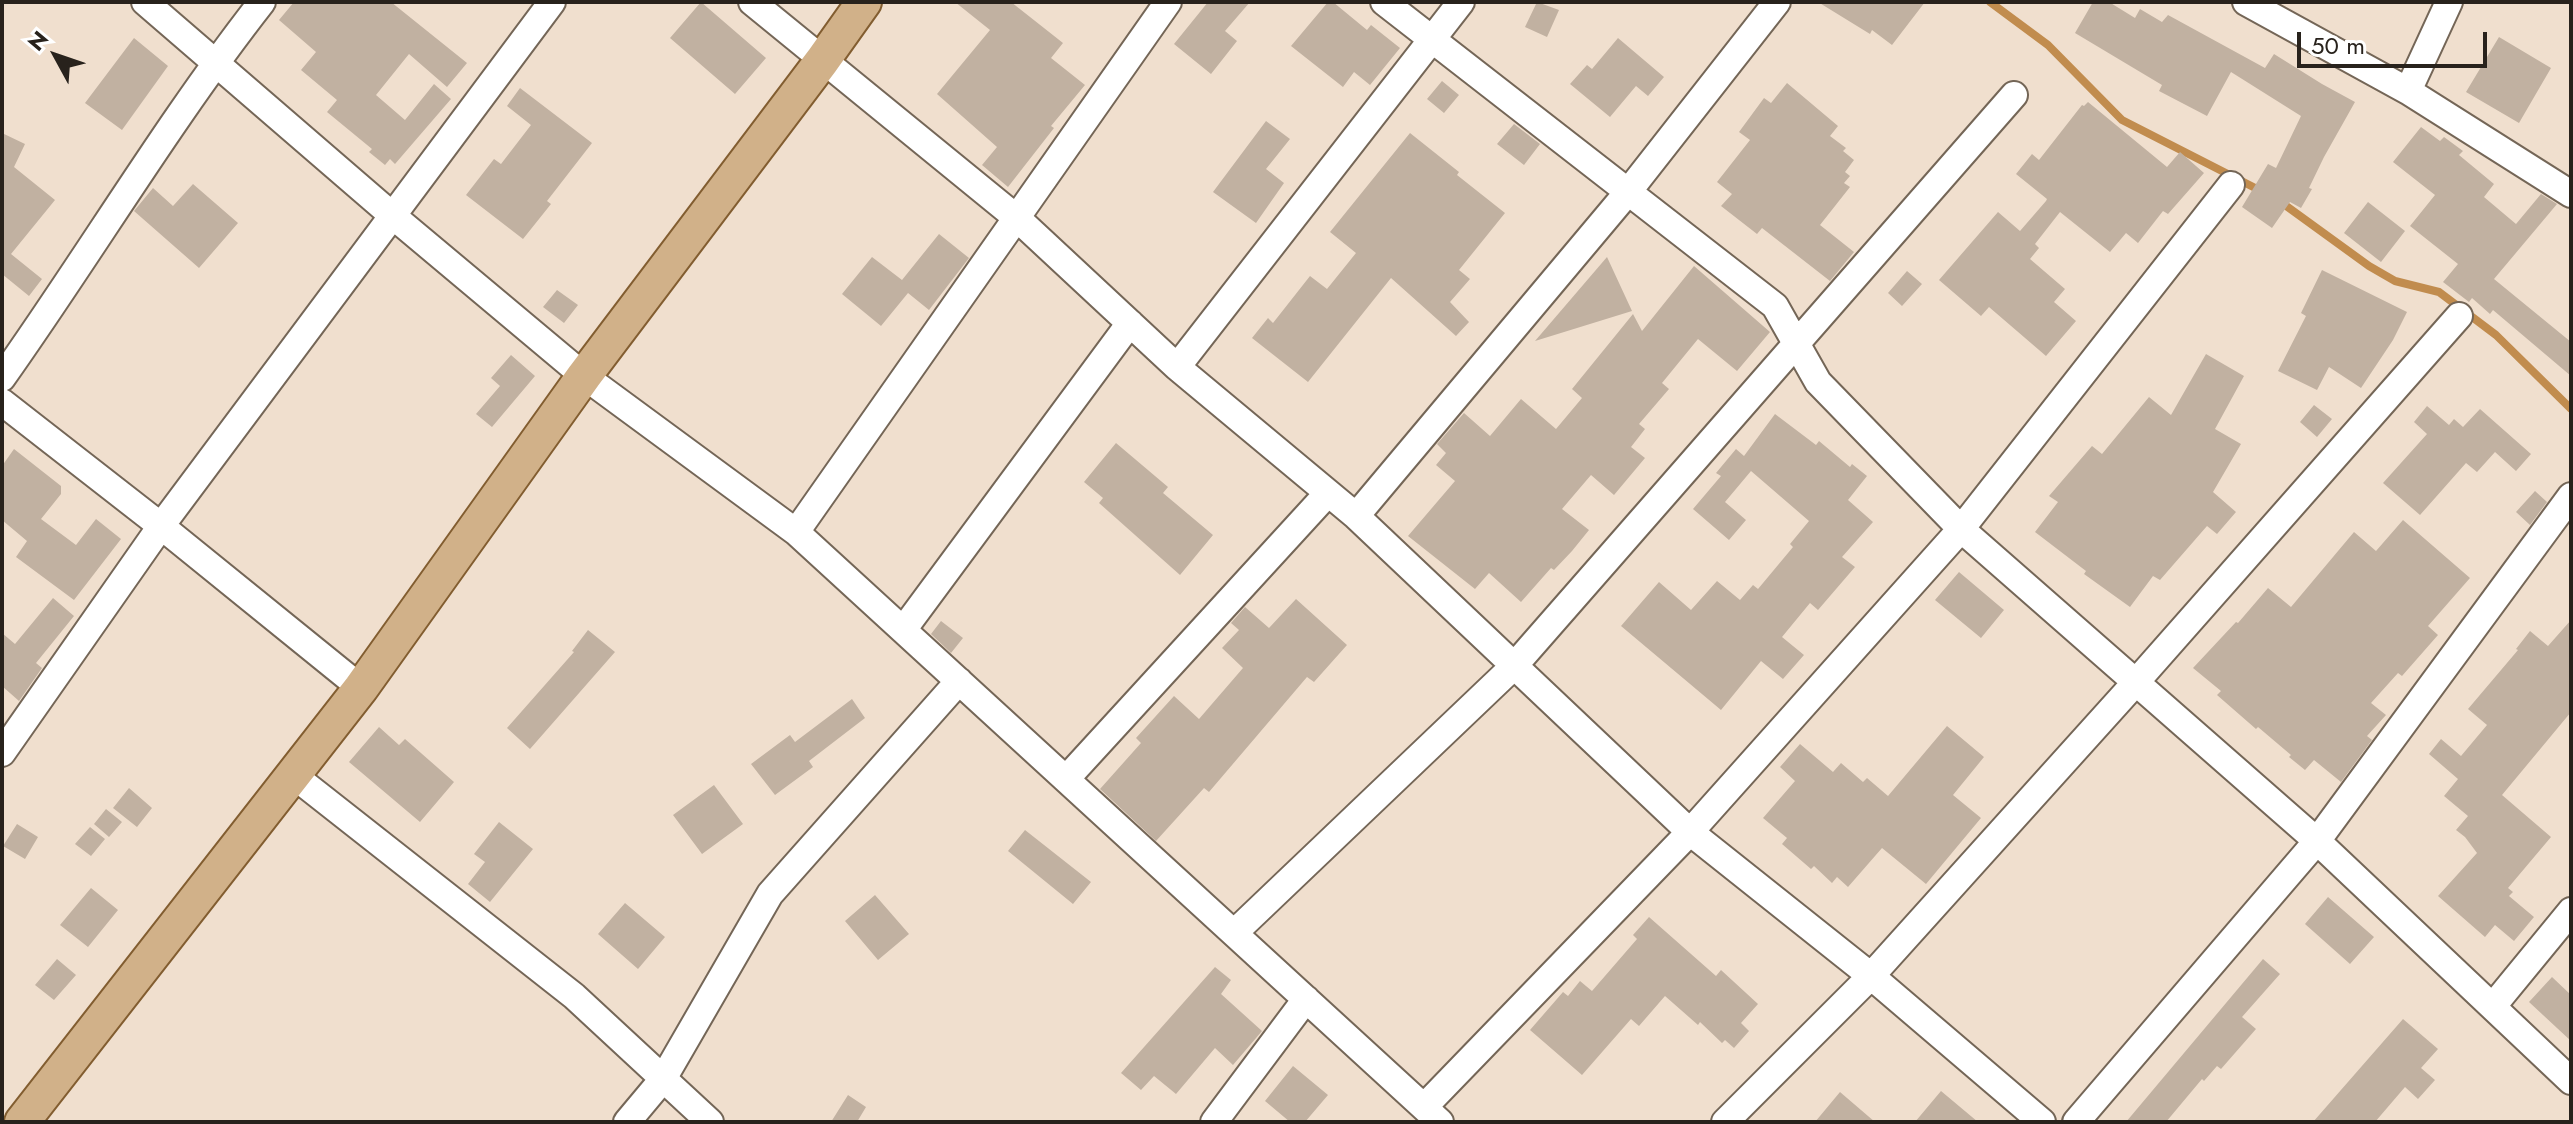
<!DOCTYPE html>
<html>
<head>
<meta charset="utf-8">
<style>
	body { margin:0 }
	#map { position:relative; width:2573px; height:1124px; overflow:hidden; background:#f0dfce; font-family:Jost,sans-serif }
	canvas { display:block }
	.frame { position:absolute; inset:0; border:4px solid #28221c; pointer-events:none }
	.north { position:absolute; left:16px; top:16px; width:80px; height:80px; -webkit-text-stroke:6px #fff; paint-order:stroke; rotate:310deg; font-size:22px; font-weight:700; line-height:32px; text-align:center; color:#28221c }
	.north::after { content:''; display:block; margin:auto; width:28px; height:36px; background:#28221c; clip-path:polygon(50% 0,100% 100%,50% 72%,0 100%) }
	.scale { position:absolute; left:2297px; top:32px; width:190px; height:36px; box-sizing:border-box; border:4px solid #28221c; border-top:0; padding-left:10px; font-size:24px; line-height:28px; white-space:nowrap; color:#28221c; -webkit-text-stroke:6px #fff; paint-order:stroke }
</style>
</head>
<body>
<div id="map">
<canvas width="2573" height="1124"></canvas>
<div class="frame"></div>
<div class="north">N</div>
<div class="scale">50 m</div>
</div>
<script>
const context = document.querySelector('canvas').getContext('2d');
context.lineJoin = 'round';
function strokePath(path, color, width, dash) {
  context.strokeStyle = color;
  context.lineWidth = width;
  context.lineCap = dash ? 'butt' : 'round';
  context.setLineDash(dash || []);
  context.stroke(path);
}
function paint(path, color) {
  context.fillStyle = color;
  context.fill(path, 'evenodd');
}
strokePath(new Path2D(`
	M1990 2 2048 45 2122 120 2263 192
	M2278 200 2369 266 2395 281 2439 292 2496 335 2571 409`), '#c18c4e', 8);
paint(new Path2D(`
	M294 2H391L467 63 447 87 409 54 376 95 405 120 434 84 451 99 395 164 390 159 385 165 369 152 372 149 327 112 337 100 301 70 316 52 279 20Z
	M701 2 766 58 735 94 670 38Z
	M955 2H1011L1063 43 1051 58 1085 85 1051 126 1054 128 1008 187 982 165 997 147 937 94 990 30Z
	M1208 2H1250L1225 31 1237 41 1211 74 1174 44Z
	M1328 2H1333L1367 30 1371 25 1400 48 1370 85 1354 72 1343 87 1291 46Z
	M1537 2 1559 10 1547 37 1525 27Z
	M1818 2H1925L1892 45 1872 30 1870 34Z
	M2093 2H2109L2135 18 2140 9 2162 22 2168 15 2265 68 2274 54 2322 84 2355 102 2324 157 2309 188 2312 189 2301 208 2290 202 2272 228 2242 207 2268 164 2276 168 2301 116 2231 72 2207 116 2159 91 2162 85 2075 33Z
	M2499 37 2551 68 2519 123 2466 92Z
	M134 38 168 66 122 130 85 103Z
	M1618 38 1664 77 1648 96 1636 86 1610 117 1570 84 1587 65 1592 69Z
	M1442 81 1459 95 1444 113 1427 99Z
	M1787 83 1838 126 1830 136 1846 148 1843 151 1854 160 1845 172 1850 176 1844 183 1850 187 1820 225 1854 252 1830 281 1762 228 1757 234 1721 206 1732 194 1717 182 1750 140 1739 132 1764 98 1771 103Z
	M520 88 592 143 547 201 551 204 523 239 466 195 494 159 501 164 531 125 507 106Z
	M2088 102 2167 167 2180 152 2204 173 2168 214 2163 211 2138 243 2126 233 2110 252 2060 212 2035 244 2039 248 2030 259 2065 289 2054 302 2076 321 2046 356 1989 307 1981 316 1939 280 1998 212 2020 231 2046 201 2047 199 2016 174 2032 154 2039 160 2082 105 2084 106Z
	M1266 121 1290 139 1266 169 1284 183 1256 223 1213 192Z
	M1514 124 1540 144 1524 165 1497 144Z
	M2421 127 2440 141 2444 137 2463 151 2459 155 2494 184 2484 197 2516 224 2541 194 2557 204 2494 279 2571 342V376L2493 310 2490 314 2472 298 2469 302 2443 282 2458 264 2410 226 2435 195 2393 162Z
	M2 133 25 144 14 167 55 200 11 254 42 279 29 296 2 274Z
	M1410 133 1459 172 1457 175 1505 213 1459 270 1470 279 1450 302 1469 322 1456 336 1391 278 1308 382 1252 338 1268 318 1273 323 1310 276 1327 289 1356 253 1330 232Z
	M193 184 238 223 199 268 134 211 153 188 173 206Z
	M2368 202 2405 231 2381 262 2344 233Z
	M939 234 969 258 929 310 908 293 881 326 842 294 872 257 902 280Z
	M1607 257 1632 311 1535 341Z
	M1694 266 1770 332 1737 371 1698 339 1662 383 1669 389 1639 424 1645 429 1631 447 1645 458 1614 495 1591 475 1562 509 1589 530 1572 551 1554 570 1551 568 1521 602 1489 573 1475 589 1408 536 1455 481 1436 465 1446 453 1437 444 1464 413 1490 436 1521 399 1556 429 1582 398 1572 389 1633 314 1642 331Z
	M2322 270 2407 312 2393 340 2361 388 2329 367 2317 390 2278 371 2306 316 2301 313Z
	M1907 271 1922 284 1902 306 1888 293Z
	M557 290 578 305 564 323 543 307Z
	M2206 354 2244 376 2215 429 2241 444 2213 492 2236 512 2217 534 2207 526 2160 580 2153 576 2130 607 2084 574 2086 571 2035 532 2058 502 2049 496 2092 446 2102 454 2149 397 2171 415Z
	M511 355 535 376 492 427 476 414 500 386 491 378Z
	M2314 405 2332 419 2317 437 2300 422Z
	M2427 406 2449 425 2454 419 2463 427 2480 409 2531 454 2516 471 2495 452 2477 472 2466 463 2420 515 2383 483 2427 434 2414 422Z
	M1775 414 1816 445 1819 441 1850 467 1852 464 1867 476 1848 500 1873 522 1842 557 1855 567 1818 610 1810 603 1782 637 1804 655 1783 679 1761 661 1721 710 1621 626 1659 582 1691 610 1717 581 1740 600 1753 585 1758 589 1793 547 1790 544 1809 521 1751 471 1725 502 1746 520 1729 540 1693 509 1721 476 1716 473 1736 449 1744 456Z
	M1116 443 1168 487 1163 493 1213 535 1180 575 1099 503 1103 498 1084 482Z
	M14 449 61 486V494L41 519 76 545 96 519 121 539 74 600 16 557 27 541 2 520V466Z
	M2535 491 2547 502 2530 525 2516 512Z
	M2403 520 2470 578 2428 626 2438 635 2402 676 2398 673 2371 703 2386 715 2367 736 2372 740 2341 782 2314 760 2305 770 2289 757 2291 755 2258 727 2256 729 2217 695 2221 691 2193 668 2236 622 2238 623 2268 588 2291 607 2354 532 2376 551Z
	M1959 572 2004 610 1981 638 1935 600Z
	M53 598 74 616 36 663 42 668 19 701 2 686V633L15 644Z
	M1296 599 1347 645 1314 682 1307 677 1209 792 1204 788 1156 841 1100 789 1141 743 1136 738 1174 696 1199 719 1243 668 1222 648 1239 630 1231 623 1245 607 1269 628Z
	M2571 620V712L2502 795 2551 837 2508 888 2513 892 2509 896 2534 917 2514 941 2495 925 2485 937 2438 896 2477 853 2465 837 2456 830 2468 816 2444 796 2458 779 2429 754 2441 739 2461 756 2487 725 2468 709 2518 650 2516 649 2530 631 2548 646Z
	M941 621 963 638 951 653 931 634Z
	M588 630 615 652 530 749 507 728 574 652 572 651Z
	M852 699 865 718 809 761 813 767 775 795 751 764 790 735 795 742Z
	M1947 726 1984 757 1953 795 1981 818 1926 884 1882 848 1848 887 1837 877 1832 883 1814 866 1811 869 1782 844 1787 838 1763 818 1795 781 1780 767 1800 744 1833 772 1841 763 1863 782 1867 778 1888 796Z
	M379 727 399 745 405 739 454 782 420 822 349 762Z
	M714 785 743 824 702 854 673 815Z
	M129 788 152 808 137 827 113 808Z
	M106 809 122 822 109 837 94 824Z
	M499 822 533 849 490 902 468 884 485 862 474 854Z
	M17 824 38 837 25 859 3 846Z
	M90 827 105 839 91 856 75 844Z
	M1025 830 1091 882 1073 904 1008 851Z
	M91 888 118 910 88 947 60 925Z
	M875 895 909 934 878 960 845 921Z
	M2328 897 2374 937 2350 964 2305 924Z
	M625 903 665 937 638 969 598 934Z
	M1649 917 1716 976 1721 970 1758 1004 1741 1023 1749 1031 1734 1048 1725 1040 1722 1043 1700 1022 1698 1025 1665 996 1639 1026 1631 1019 1582 1075 1530 1030 1563 992 1568 996 1580 981 1592 991 1637 939 1633 935Z
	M57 959 76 975 54 1000 35 985Z
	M2263 959 2280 974 2242 1017 2256 1029 2221 1069 2217 1066 2204 1081 2202 1079 2166 1122H2126Z
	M1215 967 1231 980 1221 994 1262 1031 1233 1065 1215 1048 1176 1094 1154 1076 1141 1090 1121 1073Z
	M2552 977 2571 995V1041L2529 1002Z
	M2403 1019 2438 1049 2421 1068 2435 1080 2418 1099 2405 1087 2375 1122H2313Z
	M1293 1066 1328 1095 1305 1122H1290L1265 1101Z
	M1941 1091 1978 1122H1915Z
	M1840 1092 1875 1122H1815Z
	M848 1095 866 1107 857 1122H831Z`), '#c1b1a1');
const minor = new Path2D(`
	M145 2 393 216 584 376 796 532 1440 1122
	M752 2 1018 219 1177 367 1356 516 1690 832 1871 976 2042 1122
	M1384 2 1775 306 1818 382 1961 529 2317 841 2571 1081
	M2246 2 2408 91 2571 194
	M2408 91 2449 2
	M1177 367 1461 2
	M2 378C90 254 168 122 262 2
	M2 402 161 526 361 688
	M1356 516 1628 192 1777 2
	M796 532 1168 2
	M903 630 1130 323
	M2 753 161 526 552 2
	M293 775 574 996 710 1122
	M1066 779 1328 493
	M1234 933 1514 666 2014 95
	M2493 1006 2571 911
	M1424 1107 1690 832 1961 529 2231 185
	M627 1122 663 1079 770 894 959 681
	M1214 1122 1306 999
	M1725 1122 1871 976 2136 682 2459 316
	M2076 1122 2317 841 2571 496`);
const major = new Path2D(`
	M22 1122 361 688 584 376 822 61 864 2`);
strokePath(minor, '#746657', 30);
strokePath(major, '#825d30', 38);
strokePath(minor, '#fff', 26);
strokePath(major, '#d1b189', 34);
</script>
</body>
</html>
